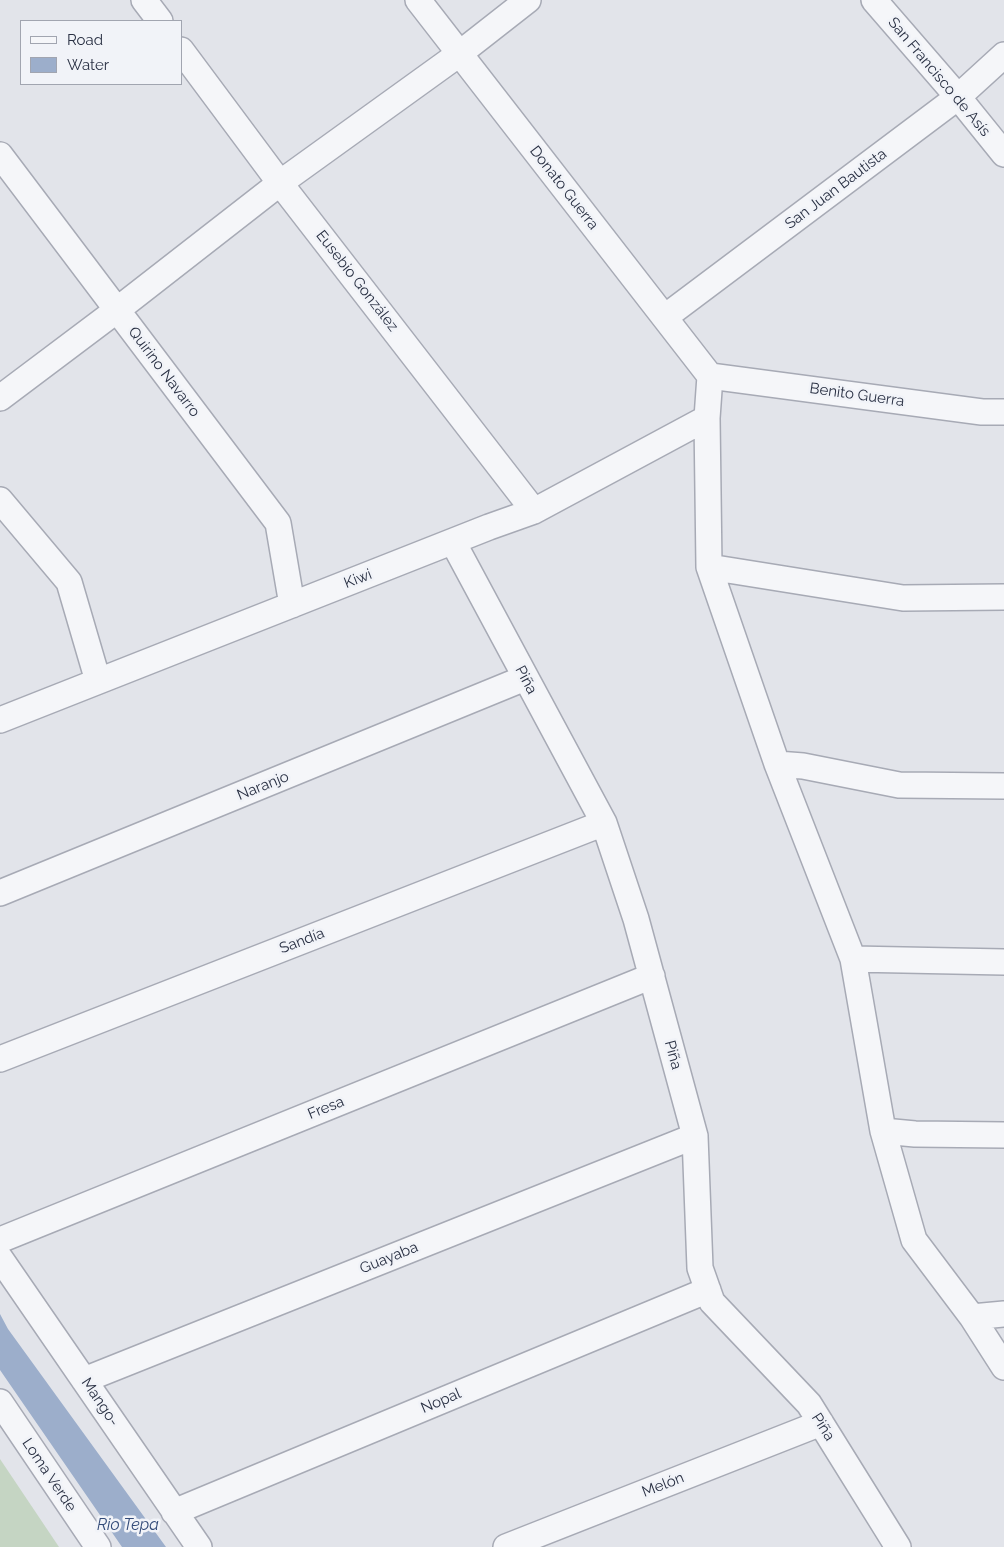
<!DOCTYPE html>
<html>
<head>
<meta charset="utf-8">
<style>
	body { margin:0 }
	#map { position:relative; width:1004px; height:1547px; overflow:hidden; background:#e2e4ea; font-family:Raleway,sans-serif }
	canvas { display:block }
	.legend { position:absolute; left:20px; top:20px; width:162px; height:65px; box-sizing:border-box; background:#f1f3f8; border:1px solid #a1a5b0; margin:0; padding:6px 9px; list-style:none; font-size:15px; color:#293043 }
	.legend li { display:flex; align-items:center; gap:10px; height:25px }
	.legend b { width:25px; border:1px solid #a1a5b0 }
</style>
</head>
<body>
<div id="map">
<canvas width="1004" height="1547"></canvas>
<ul class="legend">
<li><b style="height:6px;background:#f5f6f9"></b>Road</li>
<li><b style="height:14px;background:#9caecb"></b>Water</li>
</ul>
</div>
<script>
const context = document.querySelector('canvas').getContext('2d');
context.lineJoin = 'round';
function paint(path, color) {
  context.fillStyle = color;
  context.fill(path, 'evenodd');
}
function strokePath(path, color, width, dash) {
  context.strokeStyle = color;
  context.lineWidth = width;
  context.lineCap = dash ? 'butt' : 'round';
  context.setLineDash(dash || []);
  context.stroke(path);
}
function write(font, color, halo, rows, align = 'center') {
  context.font = font + ' Raleway,sans-serif';
  context.lineWidth = 5;
  context.setLineDash([]);
  context.textBaseline = 'middle';
  context.strokeStyle = halo;
  context.fillStyle = color;
  for (const [text, x, y, turn = 0] of rows) {
    context.save();
    context.translate(x, y);
    context.rotate((+turn || 0) * Math.PI / 180);
    context.textAlign = isNaN(turn) ? turn : align;
    if (halo) context.strokeText(text, 0, 0);
    context.fillText(text, 0, 0);
    context.restore();
  }
}
paint(new Path2D(`
	M0 1459 59 1547H0Z`), '#c5d5c3');
paint(new Path2D(`
	M0 1314 8 1329 166 1547H122L0 1370Z`), '#9caecb');
const minor = new Path2D(`
	M144 0 160 21
	M418 0 710 376
	M874 0 958 97 1004 154
	M181 50 280 183 534 511
	M0 155 278 523 292 605
	M665 317 958 97 1004 55
	M710 376 707 418 709 567 777 764 853 959 883 1131 914 1240 972 1317 1004 1367
	M710 376 982 412H1004
	M0 398 117 310 280 183 459 54 528 0
	M0 500 69 582 98 681
	M453 542 604 823 636 919 695 1136 700 1268 712 1302 809 1404 898 1547
	M709 567 903 598 1004 597
	M0 720 489 527 534 511 707 418
	M777 764 803 766 899 785 1004 786
	M0 893 525 678
	M853 959 1004 962
	M0 1059 604 823
	M883 1131 915 1134 1004 1135
	M0 1240 652 976
	M0 1258 199 1547
	M972 1317 1004 1314
	M84 1380 695 1136
	M0 1402 98 1547
	M174 1512 708 1290
	M506 1547 821 1423`);
strokePath(minor, '#a7aab5', 28);
strokePath(minor, '#f5f6f9', 25);
write('15px', '#293043', '#f1f3f8', [
	["San Francisco de Asís",939,77,50],
	["Donato Guerra",564,188,52],
	["San Juan Bautista",836,189,-37],
	["Eusebio González",357,281,52],
	["Quirino Navarro",164,372,53],
	["Benito Guerra",857,395,8],
	["Kiwi",358,579,-21],
	["Piña",526,680,62],
	["Naranjo",263,786,-22],
	["Sandía",302,941,-21],
	["Piña",673,1055,75],
	["Fresa",326,1108,-22],
	["Guayaba",389,1258,-22],
	["Nopal",441,1401,-23],
	["Mango-",100,1402,56],
	["Piña",823,1427,58],
	["Loma Verde",49,1475,56],
	["Melón",663,1485,-21]
]);
write('italic 16px', '#324a78', '#f1f3f8', [
	["Rio Tepa",128,1525]
]);
</script>
</body>
</html>
